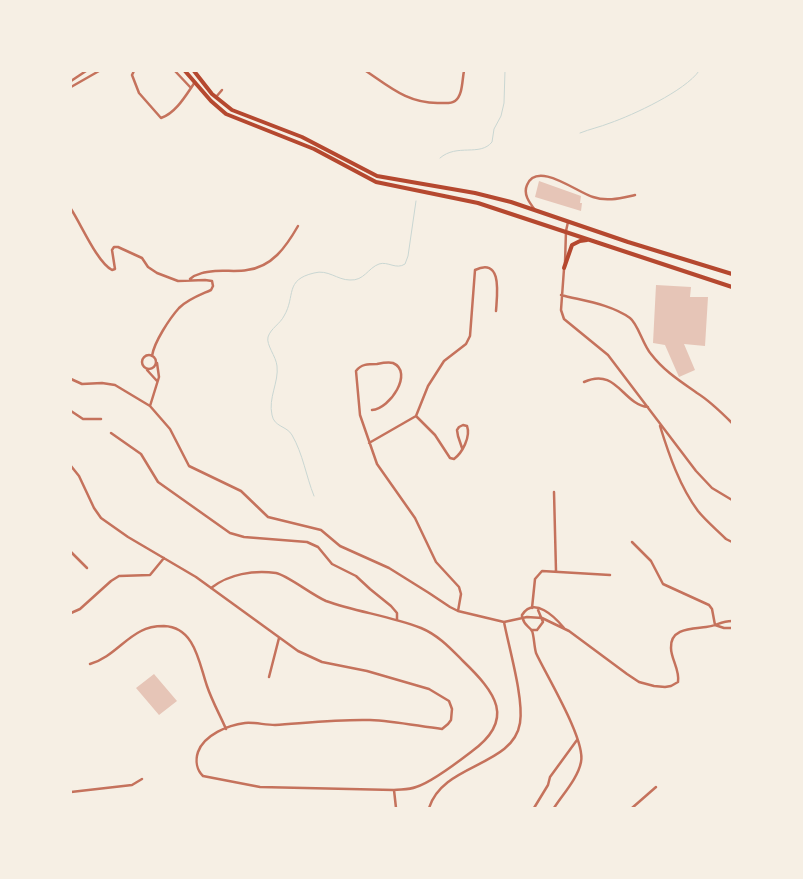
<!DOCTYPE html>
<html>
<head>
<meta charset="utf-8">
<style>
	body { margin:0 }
	#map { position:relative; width:803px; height:879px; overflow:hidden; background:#f6efe4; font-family:Figtree,sans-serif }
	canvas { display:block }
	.frame { position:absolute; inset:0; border:72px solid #f6efe4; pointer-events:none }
</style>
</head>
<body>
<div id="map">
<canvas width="803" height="879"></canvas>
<div class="frame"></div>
</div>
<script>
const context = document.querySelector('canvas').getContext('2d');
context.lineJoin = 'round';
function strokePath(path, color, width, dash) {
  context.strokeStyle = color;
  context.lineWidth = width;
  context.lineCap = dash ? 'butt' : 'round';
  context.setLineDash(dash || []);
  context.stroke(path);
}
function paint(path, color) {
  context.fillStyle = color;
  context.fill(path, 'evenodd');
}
strokePath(new Path2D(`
	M580 133C590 129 600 127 610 123 633 115 685 91 699 71
	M440 158C457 143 480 157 492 142L494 129 501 116 504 103 505 71
	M314 496C306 476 303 454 292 435 287 426 274 427 272 415 268 398 279 382 277 366 276 356 266 345 268 337 271 328 280 324 284 316 296 296 284 280 314 273 328 269 337 280 350 280 364 281 368 268 379 264 388 261 396 270 405 264L408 256 416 201`), '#c9d6d2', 1);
paint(new Path2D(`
	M539 181 581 196 580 203H582L581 211 535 197Z
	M656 285 691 287 690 297H708L705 346 684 344 695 370 679 377 665 345 653 343Z
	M154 674 177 701 159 715 136 688Z`), '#e6c5b7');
strokePath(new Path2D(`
	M134 71 132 75 139 93 161 118C176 113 186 95 195 82
	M175 71 191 88
	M366 71C391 88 409 104 440 103 445 103 451 104 455 101 463 95 462 80 464 71
	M71 81 86 71
	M71 87 99 71
	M216 97 222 90
	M71 209C81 224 97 262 112 270L115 269 112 250 114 247H118L142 258 148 267 157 273 178 281 205 280 212 281 213 286 211 290C200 295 188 299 179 308 170 318 154 342 152 356
	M535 210C529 202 523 194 527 185 537 160 578 193 593 197 607 202 621 198 635 195
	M565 263 566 231 568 222
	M564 269 561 310 564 319 608 355 696 471 712 488 732 500
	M190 279C197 273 206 272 215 271 226 270 236 272 247 270 272 267 286 247 298 226
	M561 295C584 301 610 304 630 318 638 324 643 345 651 354 664 371 680 381 697 393 710 401 721 412 732 423
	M142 362a7 7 0 1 1 14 0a7 7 0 1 1-14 0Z
	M147 370 157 381
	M71 379 82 384 102 383 115 385 150 406 170 429 189 466 241 491 268 517 321 530 340 546 389 568 429 593 450 607 458 611 504 622 527 617 542 618 569 631 627 674 639 682 654 686 665 687 671 686 678 682C680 670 671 659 671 648 670 628 692 629 706 627 716 626 721 621 732 621
	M584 382C617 367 622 404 648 407
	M150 406 159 377 157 363
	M372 410C390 409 414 372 393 363 389 362 382 363 377 364 368 364 361 364 356 371L360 415 377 464 415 518 436 562 459 587 461 594 458 611
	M71 411 83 419H101
	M416 416 435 435 450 458 454 459C462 453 471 437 467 426L463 425 459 427 457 430 458 436 462 448
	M660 426C669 455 680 487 698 511 706 521 717 530 726 539L732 542
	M111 433 141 454 158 482 230 533 244 537 307 542 318 547 332 564 356 576 370 589 391 606 397 613V620
	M369 443 416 416 428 386 444 361 466 344 470 336 475 270C503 257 497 295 496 311
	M71 466 79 476 94 508 101 518 128 537 196 577 298 651 322 662 367 671 429 689 449 701 452 709 451 720 448 724 442 729C418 726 394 721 370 720 340 719 305 723 275 725 265 725 254 722 245 723 228 725 204 735 198 752 195 761 197 770 203 776L260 787 394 790C401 789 409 790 416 787 430 783 458 762 471 752 517 719 495 692 463 661 450 648 438 635 421 628 390 616 357 612 326 601 312 595 287 575 276 573 253 570 229 574 211 588
	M554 492 556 571
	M632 542 651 561 663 584 709 605 712 609 715 625
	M71 552 87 568
	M532 608 535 579 542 571 610 575
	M71 613 80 609 111 581 119 576 150 575 164 558
	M522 618V615C534 596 555 617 564 628
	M523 619C524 625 529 626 532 631 534 635 534 646 536 653 546 675 586 740 581 762 578 778 563 794 554 808
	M715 625 724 628H732
	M532 630H537L543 622 538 610
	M90 664C111 658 123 640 141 631 148 627 156 626 164 626 195 627 199 663 207 686 212 701 220 715 226 729
	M269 677 279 638
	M394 790 396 808
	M71 792 132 785 142 779
	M429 808C443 763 513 767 520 723 524 699 509 648 504 622
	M534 808 548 785 550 777 577 740
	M632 808 656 787`), '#c5725c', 2.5);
strokePath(new Path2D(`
	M185 71 211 101 226 114 314 149 376 182 478 203 732 287
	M194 71 212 94 232 110 302 137 377 176 475 193 511 202 628 242 732 274
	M564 268 572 245 580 241 587 240`), '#b5482f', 4);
</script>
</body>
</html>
